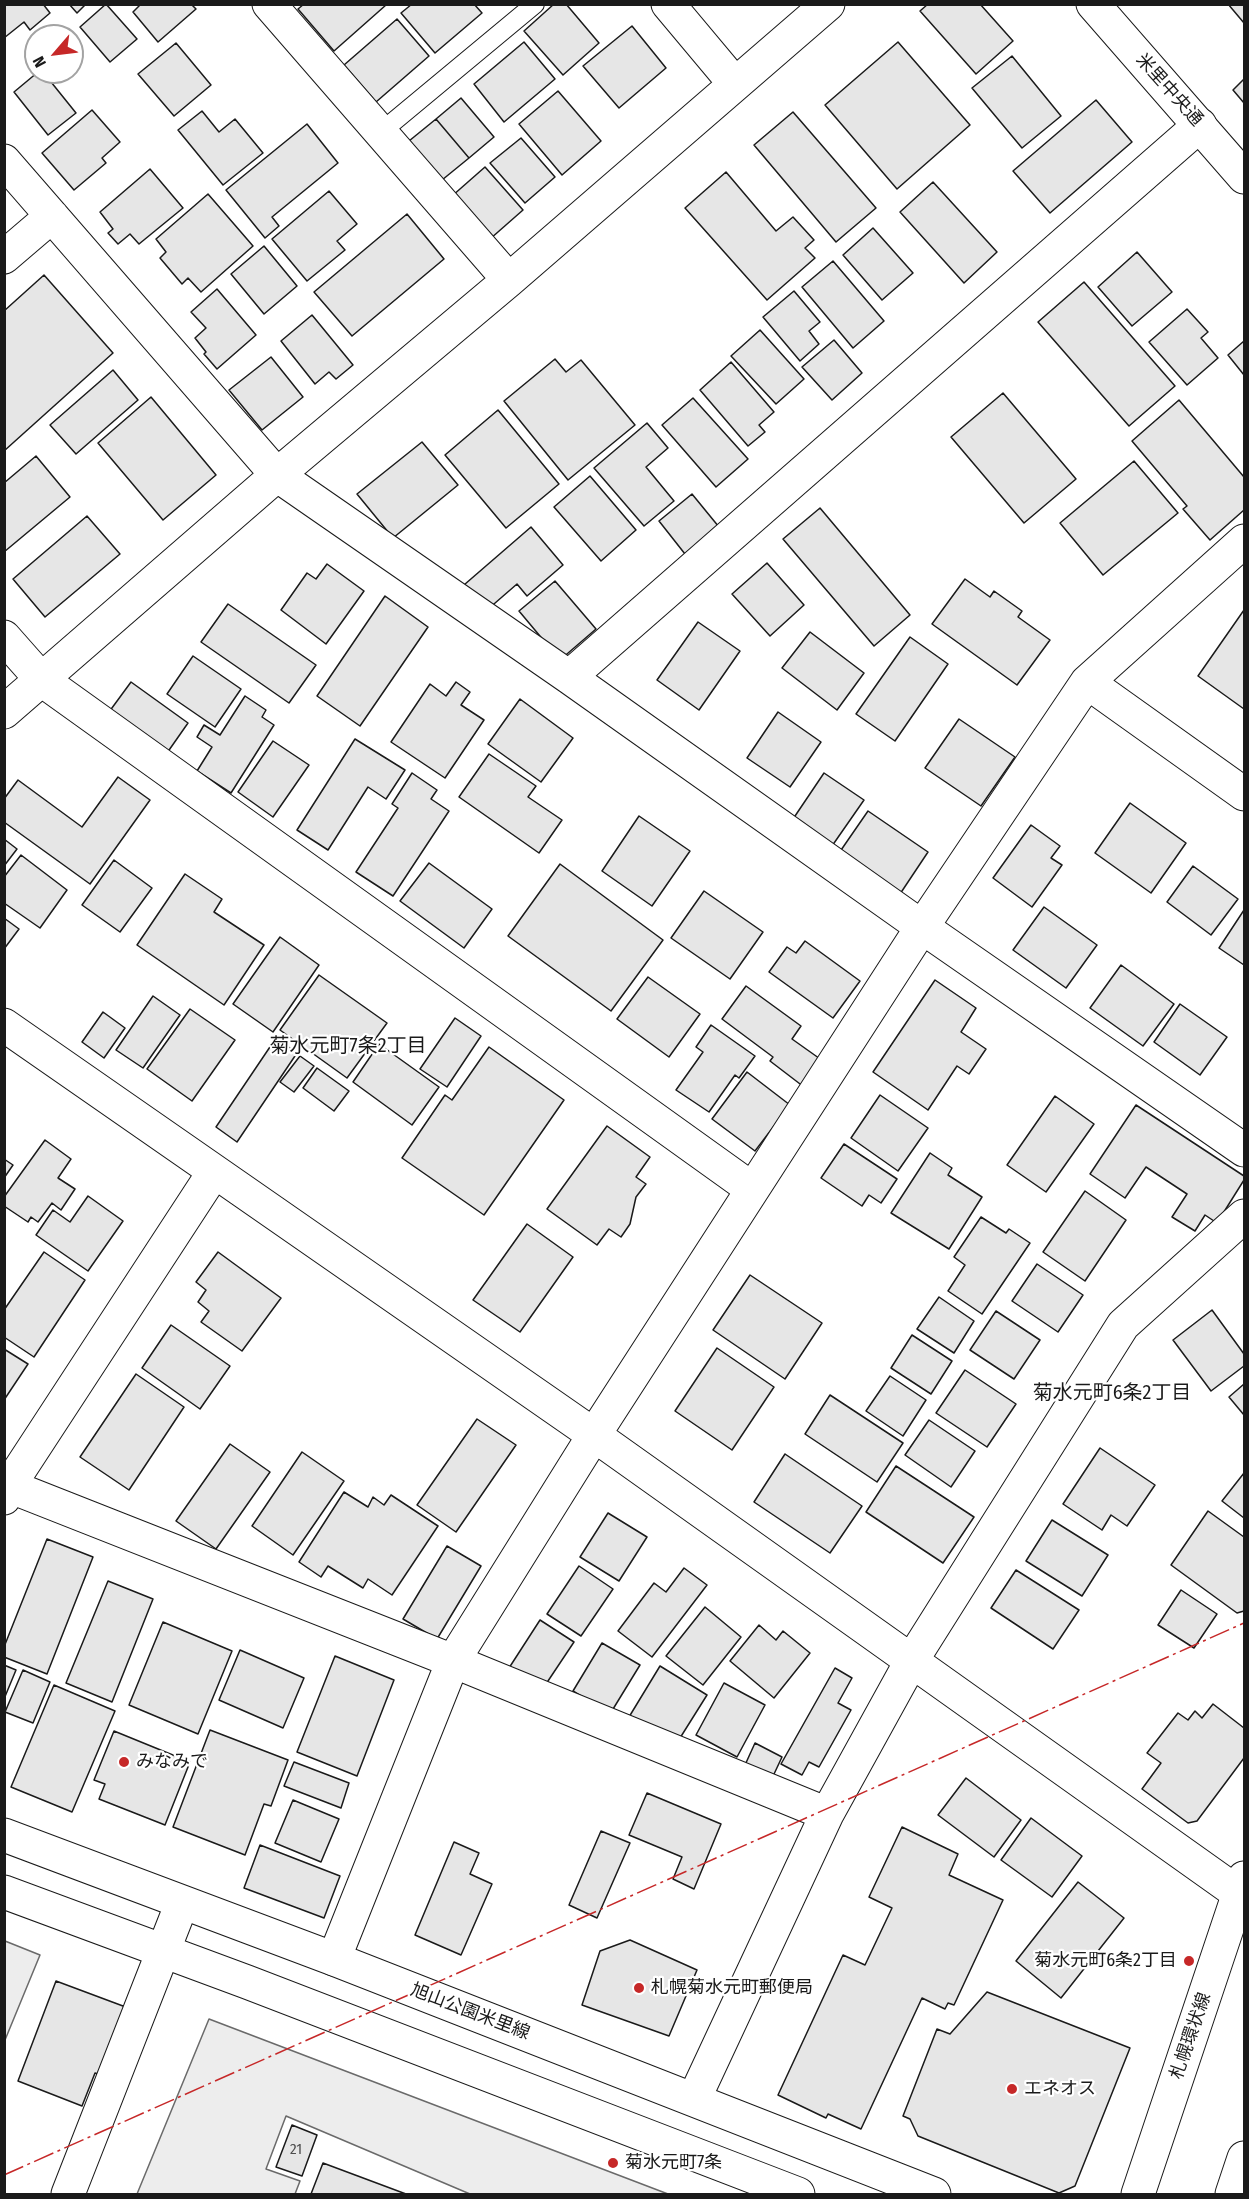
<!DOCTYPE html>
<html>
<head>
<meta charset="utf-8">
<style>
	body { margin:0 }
	#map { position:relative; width:1249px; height:2199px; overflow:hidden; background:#fff; font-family:"Fira Sans Condensed",sans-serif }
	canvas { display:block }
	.frame { position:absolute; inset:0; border:6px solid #1a1a1a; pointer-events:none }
	.north { position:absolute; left:24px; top:24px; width:60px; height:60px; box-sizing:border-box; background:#fff; border:2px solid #a3a3a3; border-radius:50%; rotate:242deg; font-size:16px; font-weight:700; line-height:24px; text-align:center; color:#1a1a1a }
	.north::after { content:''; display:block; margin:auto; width:21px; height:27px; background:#c62828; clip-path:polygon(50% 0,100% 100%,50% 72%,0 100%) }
</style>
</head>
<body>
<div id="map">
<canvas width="1249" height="2199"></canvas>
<div class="frame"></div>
<div class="north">N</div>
</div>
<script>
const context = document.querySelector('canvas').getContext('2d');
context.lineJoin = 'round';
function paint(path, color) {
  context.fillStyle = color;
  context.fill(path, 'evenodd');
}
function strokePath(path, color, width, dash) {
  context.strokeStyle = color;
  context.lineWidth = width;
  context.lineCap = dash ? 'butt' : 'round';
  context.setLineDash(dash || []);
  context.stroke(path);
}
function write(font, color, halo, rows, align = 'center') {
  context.font = font + ' "Fira Sans Condensed","Noto Sans JP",sans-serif';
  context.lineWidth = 4.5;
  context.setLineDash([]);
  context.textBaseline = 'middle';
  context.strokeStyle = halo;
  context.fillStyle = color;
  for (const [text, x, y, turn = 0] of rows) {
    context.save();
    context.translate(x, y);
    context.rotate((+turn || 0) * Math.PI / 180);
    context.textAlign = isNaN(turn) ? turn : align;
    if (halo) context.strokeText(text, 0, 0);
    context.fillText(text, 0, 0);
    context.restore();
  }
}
const parking = new Path2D(`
	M5 1941 40 1955 5 2040Z
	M209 2019 668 2194H470L286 2116 266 2169 300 2181 295 2194H137Z`);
paint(parking, '#ededed');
strokePath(parking, '#6a6a6a', 1.5);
const building = new Path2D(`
	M4 4H43L50 13 30 30 24 22 4 38Z
	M69 4H86L77 13Z
	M106 4 137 39 110 62 80 27Z
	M141 4H191L196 9 158 42 133 12Z
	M304 4H386V5L334 51 298 9Z
	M412 4H474L482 13 435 53 401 13Z
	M554 4H566L599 43 563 75 524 31Z
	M928 4H980L1013 41 976 74 920 11Z
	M1228 4H1244V23Z
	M397 19 429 56 376 102 344 65Z
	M632 26 666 68 619 108 583 66Z
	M524 42 555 79 504 122 474 84Z
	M898 42 970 125 897 189 825 105Z
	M176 43 211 85 174 116 138 74Z
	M1012 56 1061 116 1022 148 972 88Z
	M38 72H43L76 113 48 135 14 92Z
	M1244 79V103L1233 90Z
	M558 91 601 141 562 175 519 124Z
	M461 98 494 137 469 158 436 119Z
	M1096 100 1132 142 1050 213 1013 171Z
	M92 110 120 142 102 158 106 163 74 190 42 153Z
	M202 111 219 132 235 119 263 153 223 185 178 130Z
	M793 112 876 208 836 242 754 145Z
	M436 119 469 158 442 180 409 141Z
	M307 124 338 163 272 217 279 226 265 238 226 190Z
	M521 138 555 177 525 203 490 163Z
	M485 167 523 210 490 239 452 196Z
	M150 169 183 208 139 244 130 234 118 244 108 233 113 229 100 212Z
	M726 172 776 231 793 217 814 240 805 248 815 258 767 300 685 208Z
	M933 182 997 252 964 283 900 212Z
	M329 191 357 224 337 241 345 250 307 281 272 239Z
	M208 194 253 246 201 292 188 278 182 284 160 258 166 252 156 239Z
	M407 214 444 259 352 336 314 292Z
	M873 228 913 273 882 300 843 255Z
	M264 246 297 286 264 314 231 274Z
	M1137 252 1172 292 1132 326 1098 287Z
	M833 261 884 321 853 348 802 287Z
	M44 275 113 353 4 451V311Z
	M1084 282 1175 386 1129 426 1038 322Z
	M217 289 256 335 217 369 204 354 206 352 195 338 206 328 191 312Z
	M794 291 820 322 809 331 819 344 800 361 763 317Z
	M1187 309 1208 332 1201 338 1218 358 1187 385 1149 342Z
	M312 315 353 365 336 379 329 372 315 384 281 341Z
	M760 330 804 379 776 404 731 356Z
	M834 340 862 373 832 400 802 367Z
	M1244 341V375L1228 355Z
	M271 357 303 397 262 430 229 390Z
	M555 359 566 372 581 360 635 425 568 480 504 401Z
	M731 362 774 412 759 425 765 432 748 446 700 390Z
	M113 370 138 400 76 454 50 425Z
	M1003 393 1076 479 1024 523 951 437Z
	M151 397 216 475 163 520 98 443Z
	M693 398 748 459 716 487 662 425Z
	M1179 400 1244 477V510L1210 540 1183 509 1187 506 1132 441Z
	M498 410 559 484 506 528 445 455Z
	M647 423 668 448 646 467 674 501 644 526 594 468Z
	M422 442 458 485 393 538 357 494Z
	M36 456 70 497 4 552V483Z
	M1134 461 1178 513 1103 575 1060 523Z
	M590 476 636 530 601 561 554 507Z
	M692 494 719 527 685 554 659 521Z
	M820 508 910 615 874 646 783 539Z
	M87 516 120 554 45 617 13 579Z
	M531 527 563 565 527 596 517 584 487 610 457 591Z
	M767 563 804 605 770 636 732 594Z
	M327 564 364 591 326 644 281 610 307 573 316 579Z
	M965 579 990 597 994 591 1022 611 1018 617 1050 640 1017 685 932 624Z
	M555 581 596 629 560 660 519 611Z
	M385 596 428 627 360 726 317 696Z
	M228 604 316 665 289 703 201 642Z
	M1244 610V709L1198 676Z
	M698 622 740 651 699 710 657 680Z
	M810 632 864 673 837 710 782 668Z
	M910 637 948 664 895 741 856 714Z
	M193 656 241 689 215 727 167 694Z
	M131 682 188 723 167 753 109 712Z
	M456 682 470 692 461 705 484 720 445 778 391 742 430 684 446 696Z
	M245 696 266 710 262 717 274 725 231 793 197 771 212 747 197 737 204 725 220 735Z
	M520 699 573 738 541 782 488 744Z
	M778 712 821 742 790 787 747 758Z
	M959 719 1015 757 981 806 925 768Z
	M355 739 405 770 386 799 368 787 328 850 297 830Z
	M273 741 309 765 273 817 238 792Z
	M489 754 536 786 528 797 562 820 539 853 459 797Z
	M412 773 437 790 431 799 449 811 393 896 356 872 398 808 392 804Z
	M824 773 864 800 832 846 793 819Z
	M118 777 150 800 90 884 4 822V799L18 780 82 827Z
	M1130 803 1186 843 1151 893 1095 853Z
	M868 811 928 852 900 894 839 853Z
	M639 816 690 851 652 906 602 871Z
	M1031 825 1060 846 1051 858 1062 865 1032 907 993 878Z
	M4 839 17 849 4 866Z
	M21 855 67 890 40 928 4 903V877Z
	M114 860 152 888 120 932 82 905Z
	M429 863 492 909 464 948 400 901Z
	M560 864 663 940 611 1011 508 936Z
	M1193 866 1238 899 1211 935 1167 902Z
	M185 874 222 899 214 912 264 945 224 1005 137 945Z
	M704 891 763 932 730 979 671 938Z
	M1044 907 1097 945 1066 988 1013 950Z
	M1244 910V965L1219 948Z
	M4 918 19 929 4 949Z
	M280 937 319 965 273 1032 233 1004Z
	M805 941 860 981 833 1018 769 972 787 947 796 953Z
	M1121 965 1174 1004 1143 1046 1090 1008Z
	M319 975 387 1023 347 1078 280 1030Z
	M648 977 700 1014 669 1057 617 1019Z
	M935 980 976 1008 961 1032 986 1049 969 1074 957 1066 928 1110 873 1072Z
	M746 986 801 1026 792 1039 823 1061 804 1087 770 1061 773 1057 722 1019Z
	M153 996 180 1015 143 1068 116 1050Z
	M1180 1004 1227 1037 1200 1075 1154 1042Z
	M190 1009 235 1040 192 1101 147 1069Z
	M103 1012 125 1028 104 1058 82 1042Z
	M455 1018 481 1036 447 1087 420 1069Z
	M711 1025 755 1056 739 1078 735 1075 709 1112 676 1090 703 1052 696 1047Z
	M276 1038 297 1053 237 1142 216 1127Z
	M379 1044 439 1087 412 1125 353 1082Z
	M489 1047 564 1100 484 1215 402 1158 445 1095 452 1100Z
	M300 1056 314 1066 294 1092 280 1082Z
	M317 1068 349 1091 334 1111 303 1088Z
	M747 1072 790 1105 755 1151 712 1119Z
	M880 1095 928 1128 898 1171 851 1138Z
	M1055 1096 1094 1124 1046 1192 1007 1165Z
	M1136 1105 1244 1176V1180L1217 1223 1205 1215 1195 1231 1172 1217 1187 1194 1146 1167 1125 1198 1090 1174Z
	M607 1126 650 1157 636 1177 646 1184 636 1197 630 1224 621 1237 609 1229 597 1245 547 1209Z
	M45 1140 71 1159 58 1178 75 1189 61 1210 52 1203 38 1222 31 1217 28 1222 4 1206V1197Z
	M844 1144 897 1179 881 1203 869 1195 862 1206 821 1178Z
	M930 1153 952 1168 948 1175 982 1197 949 1249 891 1213Z
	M4 1159 13 1165 4 1178Z
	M1085 1191 1126 1220 1085 1281 1043 1252Z
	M88 1196 123 1221 88 1271 36 1235 53 1210 70 1222Z
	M981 1217 1006 1233 1009 1229 1030 1243 982 1314 948 1291 965 1265 954 1257Z
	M527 1224 573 1257 520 1332 473 1300Z
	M44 1252 85 1280 34 1357 4 1337V1310Z
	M218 1252 281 1298 242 1351 201 1322 209 1311 198 1302 206 1290 196 1282Z
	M1037 1264 1083 1295 1058 1332 1012 1301Z
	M750 1275 822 1323 785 1379 713 1330Z
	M939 1297 974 1321 954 1353 917 1329Z
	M1212 1310 1244 1354V1366L1211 1391 1173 1340Z
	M996 1311 1040 1340 1014 1379 970 1350Z
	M171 1325 230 1366 200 1409 142 1368Z
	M912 1335 952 1361 931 1394 891 1368Z
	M717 1348 774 1387 732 1450 675 1411Z
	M4 1349 28 1364 4 1400Z
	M965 1370 1016 1404 987 1447 936 1413Z
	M136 1374 184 1407 129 1490 80 1457Z
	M890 1376 926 1400 903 1436 866 1411Z
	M1244 1384V1415L1229 1397Z
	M830 1395 903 1443 877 1482 805 1434Z
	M477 1419 516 1445 456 1532 417 1505Z
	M929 1420 975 1451 951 1487 905 1455Z
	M230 1444 270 1472 216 1549 176 1521Z
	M1100 1448 1155 1485 1127 1526 1111 1515 1102 1530 1063 1504Z
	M302 1452 344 1481 293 1555 252 1526Z
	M785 1454 862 1506 830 1553 754 1502Z
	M896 1466 974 1517 943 1563 866 1512Z
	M1244 1473V1518L1222 1501Z
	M344 1492 368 1507 373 1497 384 1505 391 1495 438 1526 392 1595 368 1579 363 1588 328 1566 321 1577 299 1562Z
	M1208 1511 1244 1537V1611L1237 1613 1171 1565Z
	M608 1513 647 1537 619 1581 580 1557Z
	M1052 1520 1108 1555 1082 1596 1026 1561Z
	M47 1539 93 1557 47 1674 4 1657V1647Z
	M447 1546 481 1566 437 1639 403 1619Z
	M579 1566 613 1589 581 1636 547 1614Z
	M684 1568 707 1585 652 1657 618 1631 654 1583 666 1592Z
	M1016 1570 1079 1610 1053 1649 991 1608Z
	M108 1581 153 1599 112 1702 66 1683Z
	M1181 1590 1217 1614 1194 1648 1158 1625Z
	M705 1607 741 1637 703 1685 666 1656Z
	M540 1620 574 1642 542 1690 509 1668Z
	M163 1622 232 1651 198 1734 129 1705Z
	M759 1625 776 1640 783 1631 810 1653 774 1698 730 1661Z
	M602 1643 640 1665 610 1714 573 1691Z
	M240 1650 304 1678 283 1728 219 1700Z
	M335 1656 394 1680 357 1776 297 1752Z
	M4 1665 16 1670 4 1699Z
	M660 1666 707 1695 675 1746 629 1717Z
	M835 1668 852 1678 838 1703 851 1710 819 1767 809 1762 802 1775 781 1764Z
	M23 1670 50 1682 33 1723 5 1712Z
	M724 1683 765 1705 737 1757 696 1735Z
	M54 1685 115 1711 72 1812 11 1787Z
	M1213 1704 1244 1728V1758L1197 1821 1188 1823 1142 1789 1161 1763 1147 1753 1178 1713 1188 1720 1195 1711 1202 1718Z
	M210 1730 288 1760 271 1806 264 1804 245 1855 173 1827Z
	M114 1731 190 1762 165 1825 99 1799 105 1784 94 1780Z
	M755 1743 782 1757 767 1789 740 1776Z
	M294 1762 349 1783 341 1808 284 1786Z
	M966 1778 1021 1820 994 1857 938 1815Z
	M647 1793 721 1824 694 1889 673 1879 682 1857 629 1835Z
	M293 1800 339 1819 321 1862 275 1843Z
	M1031 1818 1082 1856 1052 1897 1001 1860Z
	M902 1827 958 1854 949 1875 1003 1900 954 2005 948 2003 945 2009 922 1998 861 2129 828 2114 826 2118 778 2095 843 1955 865 1965 892 1908 869 1897Z
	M601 1831 630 1843 597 1918 569 1905Z
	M454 1842 479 1853 470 1874 492 1884 461 1955 415 1935Z
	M260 1845 340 1876 324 1918 244 1888Z
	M1078 1882 1124 1918 1061 1998 1016 1961Z
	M630 1940 697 1970 669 2036 582 2005 600 1951Z
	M56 1981 131 2009 106 2077 95 2073 82 2106 18 2081Z
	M987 1992 1130 2048 1075 2186 1059 2193 918 2136 910 2119 903 2116 937 2029 950 2034Z
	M292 2125 317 2135 302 2176 276 2167Z
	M323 2163 406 2194H311Z`);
paint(building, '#e6e6e6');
strokePath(building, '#1a1a1a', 1.5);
const lane = new Path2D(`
	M381 132 535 4`);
const street = new Path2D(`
	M269 4 509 280
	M668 4 735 84
	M4 161 277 475 569 677 922 927 1244 1150
	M4 257 52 216
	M4 637 42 680 752 1189
	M569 677 1200 125
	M1087 682 1244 794
	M4 712 277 475 509 280 828 4
	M4 1025 594 1435 1238 1893
	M4 1484 453 1661 827 1814
	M4 1498 9 1486 214 1172
	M334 1959 453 1661 594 1435 922 927 1087 682 1244 541
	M694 2099 827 1814 912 1660 1123 1325 1244 1216
	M68 2194 182 1903`);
const secondary = new Path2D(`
	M1093 4 1244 177`);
const primary = new Path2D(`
	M4 1835 334 1959 934 2194
	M4 1892 247 1982 798 2194
	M1138 2194 1244 1878
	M1232 2194 1244 2158`);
strokePath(lane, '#1a1a1a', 20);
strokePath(street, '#1a1a1a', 35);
strokePath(secondary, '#1a1a1a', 35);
strokePath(primary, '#1a1a1a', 35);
strokePath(lane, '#fff', 18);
strokePath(street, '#fff', 33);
strokePath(secondary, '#fff', 33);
strokePath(primary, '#fff', 33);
strokePath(new Path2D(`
	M4 2175 1244 1623`), '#c62828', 1.5, [21, 4.5, 3, 4.5]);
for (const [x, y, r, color] of [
	[124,1762,6,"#c62828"],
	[1189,1961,6,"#c62828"],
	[639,1988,6,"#c62828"],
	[1012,2089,6,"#c62828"],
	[613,2163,6,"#c62828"]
]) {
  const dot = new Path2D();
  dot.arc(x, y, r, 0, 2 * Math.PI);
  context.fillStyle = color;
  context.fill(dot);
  strokePath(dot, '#fff', 2);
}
write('15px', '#4d4d4d', null, [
	["21",296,2150]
]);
write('18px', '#1a1a1a', '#fff', [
	["米里中央通",1169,90,48],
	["旭山公園米里線",470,2012,21],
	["札幌環状線",1191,2036,-71]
]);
write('18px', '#1a1a1a', '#fff', [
	["みなみで",136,1762],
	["菊水元町6条2丁目",1177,1961,"right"],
	["札幌菊水元町郵便局",651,1988],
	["エネオス",1024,2089],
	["菊水元町7条",625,2163]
], 'left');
write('20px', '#1a1a1a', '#fff', [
	["菊水元町7条2丁目",348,1046],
	["菊水元町6条2丁目",1112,1393]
]);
</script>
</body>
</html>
